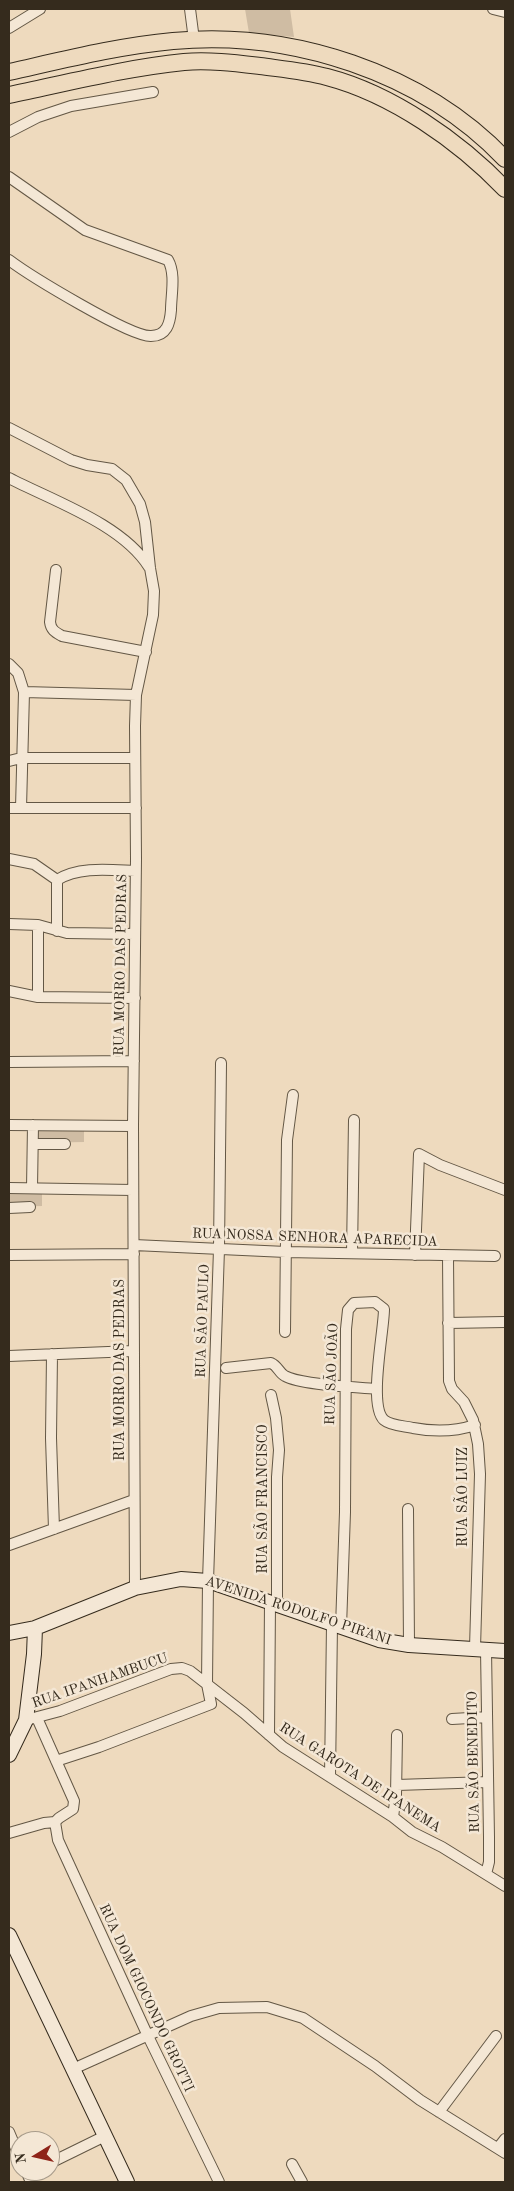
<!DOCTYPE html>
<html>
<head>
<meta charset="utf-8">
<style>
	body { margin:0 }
	#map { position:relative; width:514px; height:2191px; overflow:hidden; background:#eedabe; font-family:"Old Standard TT",serif }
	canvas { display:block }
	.frame { position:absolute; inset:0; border:10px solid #352b1d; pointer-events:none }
	.north { position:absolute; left:10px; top:2131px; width:50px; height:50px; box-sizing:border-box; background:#f4e7d5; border:1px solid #a89c8b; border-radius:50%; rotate:261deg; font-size:14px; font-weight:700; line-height:20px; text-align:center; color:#352b1d }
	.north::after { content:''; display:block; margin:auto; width:18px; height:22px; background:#8f2418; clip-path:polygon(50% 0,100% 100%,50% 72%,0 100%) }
</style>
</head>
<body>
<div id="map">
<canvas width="514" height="2191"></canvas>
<div class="frame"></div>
<div class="north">N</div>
</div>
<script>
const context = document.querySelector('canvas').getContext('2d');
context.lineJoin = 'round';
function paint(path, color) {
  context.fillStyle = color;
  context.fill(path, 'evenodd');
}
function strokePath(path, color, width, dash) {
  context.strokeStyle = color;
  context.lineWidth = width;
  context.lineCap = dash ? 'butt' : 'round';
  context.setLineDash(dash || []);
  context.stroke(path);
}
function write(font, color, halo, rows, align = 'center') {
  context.font = font + ' "Old Standard TT",serif';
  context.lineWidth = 5;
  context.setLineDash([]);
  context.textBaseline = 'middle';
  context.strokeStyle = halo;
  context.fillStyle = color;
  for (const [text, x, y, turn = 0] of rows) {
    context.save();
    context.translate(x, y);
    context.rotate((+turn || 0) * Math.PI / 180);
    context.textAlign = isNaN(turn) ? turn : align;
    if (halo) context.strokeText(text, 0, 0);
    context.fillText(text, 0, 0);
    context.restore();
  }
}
paint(new Path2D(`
	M245 9H290L294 37 249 33Z
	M33 1129H84V1142L33 1143Z
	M9 1193H42V1206L9 1207Z`), '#cfbca3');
const minor = new Path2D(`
	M190 9 194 40
	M493 9 505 12
	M9 28 40 9
	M9 132 38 117 71 106 153 92
	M9 177 85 230 168 260C176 274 171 295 171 310 170 323 167 336 151 336 130 337 29 275 9 260
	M9 428 71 460 87 465 112 469 126 480 140 504 145 522 150 568 154 591 153 615 136 695 135 726 136 859 133 1126 135 1588
	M9 478C53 501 122 524 149 567
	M56 570 50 622C51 630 55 632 62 636L146 652
	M9 664 18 673 24 692 21 808
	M24 692 136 695
	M9 761 21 758H135
	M9 808H136
	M9 859 34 864 57 880C79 866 110 870 135 871
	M57 880V931
	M9 924 38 925 67 933 134 934
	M9 991 38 997 135 998
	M38 997V925
	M9 1062 134 1061
	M9 1125 133 1126
	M33 1144H65
	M419 1154 440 1165 505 1190
	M9 1188 133 1190
	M32 1188 33 1125
	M9 1208 30 1207
	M134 1245 286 1252 495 1256
	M352 1253 354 1120
	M9 1255 134 1254
	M415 1255 419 1154
	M448 1256 449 1381 452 1389 464 1402 473 1420 478 1444 480 1474 475 1648
	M448 1323 505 1322
	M285 1332 287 1140 293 1095
	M52 1354 51 1438 54 1529
	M9 1356 133 1351
	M226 1368 271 1363C278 1366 279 1373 285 1376 301 1385 357 1387 376 1389
	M271 1395 276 1418 279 1450 277 1477V1604
	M408 1509 409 1645
	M9 1545 134 1500
	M341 1627 345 1512 346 1329 348 1310 354 1303 375 1302 384 1309C384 1331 368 1406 384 1420 391 1426 405 1426 413 1428 434 1432 454 1432 475 1425
	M486 1650 489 1837V1862L486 1874
	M37 1718 74 1801 73 1809 59 1818 55 1822
	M452 1719 487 1717
	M26 1720 60 1711 171 1669 182 1668 190 1671 244 1713 283 1747 393 1817 412 1832 442 1847 505 1886
	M269 1735 270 1602
	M56 1761 99 1747 211 1704 207 1684 208 1581 219 1249 221 1063
	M330 1777 332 1624
	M397 1785 488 1782
	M393 1817 396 1795 397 1735
	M55 1822 58 1840 147 2034 219 2182
	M9 1833 44 1823 55 1822
	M73 2069 191 2016 219 2008 267 2007 303 2018 375 2066 420 2100 505 2153
	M439 2112 496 2036
	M9 2132 20 2158
	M498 2148 505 2139
	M50 2163 105 2136
	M292 2164 302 2182
	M26 2171 31 2182`);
const secondary = new Path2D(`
	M9 1633 35 1628 135 1588 181 1579 208 1581 379 1640 409 1645 505 1651
	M9 1755 26 1720 34 1654 35 1628
	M9 1935 127 2182`);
const trunk = new Path2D(`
	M9 72C63 60 118 46 173 41 291 30 422 72 505 159
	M9 95C67 83 125 68 184 62 209 60 234 63 260 66 282 69 305 71 327 77 392 94 459 141 505 189`);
strokePath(minor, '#635745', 12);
strokePath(secondary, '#352b1d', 16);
strokePath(trunk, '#352b1d', 18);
strokePath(minor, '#f4e7d5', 10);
strokePath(secondary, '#f4e7d5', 14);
strokePath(trunk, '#eedabe', 16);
write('14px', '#352b1d', '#f4e7d5', [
	["RUA MORRO DAS PEDRAS",121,965,-89],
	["RUA NOSSA SENHORA APARECIDA",315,1238,2],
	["RUA SÃO PAULO",203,1321,-88],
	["RUA MORRO DAS PEDRAS",120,1370,-90],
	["RUA SÃO JOÃO",332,1374,-88],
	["RUA SÃO LUIZ",463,1497,-90],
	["RUA SÃO FRANCISCO",263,1499,-90],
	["AVENIDA RODOLFO PIRANI",298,1611,18],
	["RUA IPANHAMBUCU",100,1681,-19],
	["RUA SÃO BENEDITO",474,1762,-91],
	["RUA GAROTA DE IPANEMA",360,1778,33],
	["RUA DOM GIOCONDO GROTTI",146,1998,65]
]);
</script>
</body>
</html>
